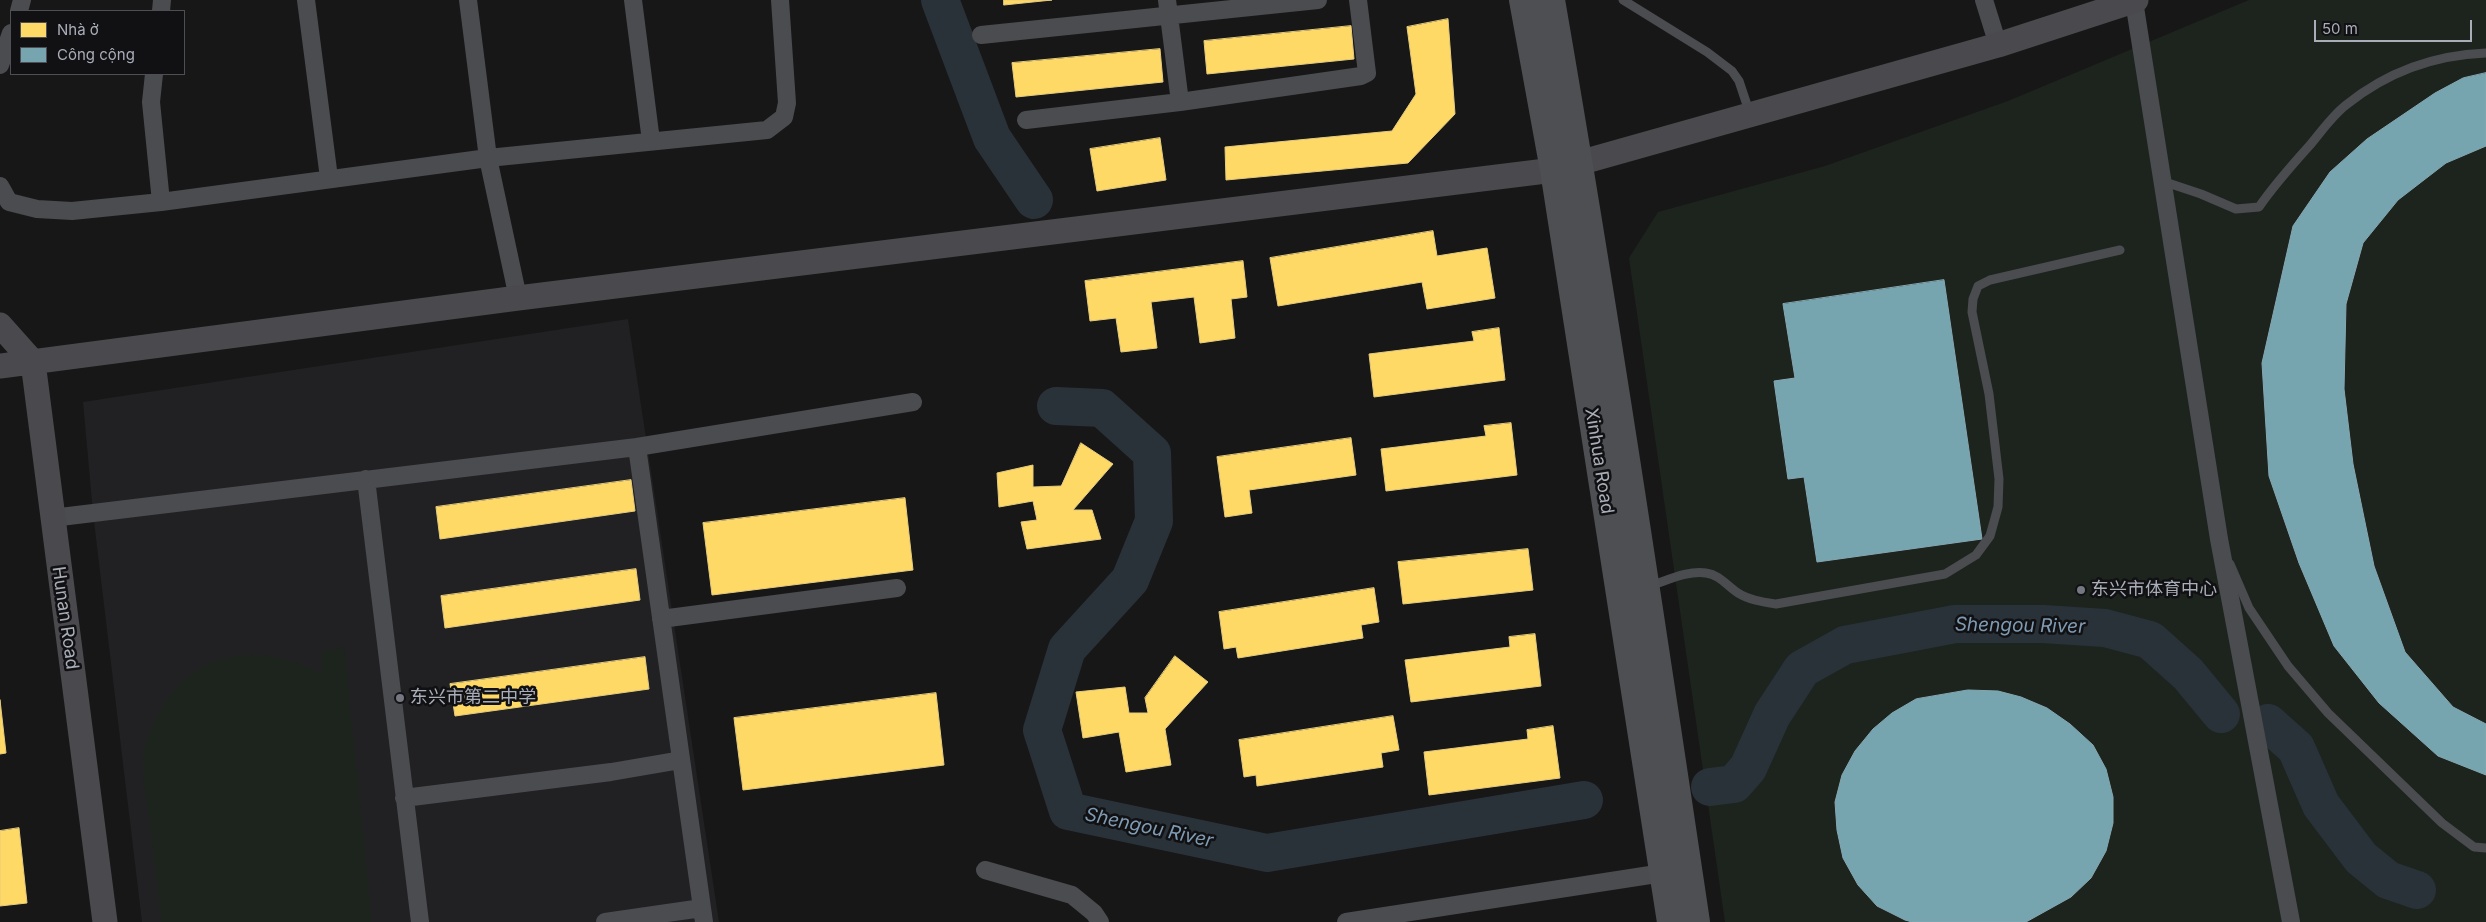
<!DOCTYPE html>
<html>
<head>
<meta charset="utf-8">
<style>
	body { margin:0 }
	#map { position:relative; width:2486px; height:922px; overflow:hidden; background:#171717; font-family:Inter,sans-serif }
	canvas { display:block }
	.legend { position:absolute; left:10px; top:10px; width:175px; height:65px; box-sizing:border-box; background:#111113; border:1px solid #4d4f55; margin:0; padding:6px 9px; list-style:none; font-size:15px; color:#a8adb8 }
	.legend li { display:flex; align-items:center; gap:10px; height:25px }
	.legend b { width:25px; border:1px solid #4d4f55 }
	.scale { position:absolute; left:2314px; top:20px; width:158px; height:22px; box-sizing:border-box; border:2px solid #a8adb8; border-top:0; padding-left:6px; font-size:15px; line-height:18px; white-space:nowrap; color:#a8adb8; -webkit-text-stroke:4px #111113; paint-order:stroke }
</style>
</head>
<body>
<div id="map">
<canvas width="2486" height="922"></canvas>
<ul class="legend">
<li><b style="height:14px;background:#ffd966"></b>Nhà ở</li>
<li><b style="height:14px;background:#76a5af"></b>Công cộng</li>
</ul>
<div class="scale">50 m</div>
</div>
<script>
const context = document.querySelector('canvas').getContext('2d');
context.lineJoin = 'round';
function paint(path, color) {
  context.fillStyle = color;
  context.fill(path, 'evenodd');
}
function strokePath(path, color, width, dash) {
  context.strokeStyle = color;
  context.lineWidth = width;
  context.lineCap = dash ? 'butt' : 'round';
  context.setLineDash(dash || []);
  context.stroke(path);
}
function write(font, color, halo, rows, align = 'center') {
  context.font = font + ' Inter,"Noto Sans SC",sans-serif';
  context.lineWidth = 5;
  context.setLineDash([]);
  context.textBaseline = 'middle';
  context.strokeStyle = halo;
  context.fillStyle = color;
  for (const [text, x, y, turn = 0] of rows) {
    context.save();
    context.translate(x, y);
    context.rotate((+turn || 0) * Math.PI / 180);
    context.textAlign = isNaN(turn) ? turn : align;
    if (halo) context.strokeText(text, 0, 0);
    context.fillText(text, 0, 0);
    context.restore();
  }
}
paint(new Path2D(`
	M628 319 719 922H142L93 513 83 402Z`), '#212123');
paint(new Path2D(`
	M2249 0H2486V922H1725L1629 258 1658 212 1825 166 2008 101Z
	M344 647 372 922H161C157 885 153 849 148 812 146 797 142 779 143 763 143 745 151 729 159 713 194 648 260 641 322 674V652Z`), '#1d241e');
const homes = new Path2D(`
	M1004 0H1052L1004 5Z
	M1448 19 1455 114 1408 163 1226 180 1225 147 1392 131 1416 94 1407 27Z
	M1351 26 1354 59 1207 74 1204 41Z
	M1160 49 1163 82 1016 97 1012 63Z
	M1160 138 1166 180 1097 191 1090 149Z
	M1433 231 1437 256 1487 248 1495 298 1427 309 1422 282 1278 306 1270 258Z
	M1243 261 1247 297 1231 299 1235 338 1200 343 1194 297 1151 302 1157 348 1121 352 1116 318 1090 321 1085 281Z
	M1499 328 1505 380 1374 397 1369 354 1474 341 1472 332Z
	M1511 423 1517 475 1386 491 1381 449 1486 436 1484 426Z
	M1351 438 1356 475 1249 490 1252 513 1225 517 1217 457Z
	M1081 443 1113 464 1073 510H1092L1101 539 1027 549 1021 522 1037 520 1033 501 999 507 997 473 1033 465V487L1061 486Z
	M631 480 635 511 440 539 436 507Z
	M905 498 913 570 712 595 703 523Z
	M1528 549 1533 590 1403 604 1398 562Z
	M636 569 640 600 445 628 441 596Z
	M1374 588 1379 622 1361 625 1363 638 1238 658 1236 647 1224 649 1219 612Z
	M1535 634 1541 686 1411 702 1405 660 1510 647 1509 637Z
	M1175 656 1208 682 1165 729 1171 765 1126 772 1119 732 1083 738 1076 692 1125 687 1129 713H1148L1145 698Z
	M645 657 649 689 455 716 450 684Z
	M936 693 944 765 743 790 734 718Z
	M0 700 6 753 0 754Z
	M1393 716 1399 750 1381 753 1383 767 1257 786 1256 775 1244 777 1239 740Z
	M1553 726 1560 778 1429 795 1424 752 1528 739 1527 730Z
	M19 828 27 903 0 906V831Z`);
paint(homes, '#ffd966');
strokePath(homes, '#e5cc7f', 1);
const public = new Path2D(`
	M2486 73V146L2446 163 2398 200 2363 243 2346 304 2344 389 2353 464 2374 566 2405 652 2453 707 2486 724V775L2438 756 2379 703 2334 646 2299 563 2269 476 2262 363 2293 226 2330 172 2367 139 2435 93 2463 78Z
	M1944 280 1982 539 1817 562 1804 477 1788 479 1774 381 1795 378 1783 304Z
	M1968 690 1998 691 2021 697 2047 708 2070 724 2093 745 2106 769 2113 797V823L2106 851 2091 878 2071 897 2026 922H1912L1905 920 1877 906 1858 885 1843 858 1837 830 1835 802 1842 775 1855 751 1873 729 1892 713 1916 699Z`);
paint(public, '#76a5af');
strokePath(public, '#85a7b2', 1);
strokePath(new Path2D(`
	M940 0 992 138 1034 200
	M1056 406 1102 408 1152 453 1154 521 1130 580 1067 649 1042 730 1068 811 1267 853 1584 800
	M2268 723 2296 748 2321 805 2361 858 2388 880 2417 890
	M1710 787 1734 784 1748 768 1772 715 1802 669 1845 645 1955 624H2043L2105 628 2150 640 2188 674 2221 714`), '#2a3239', 38);
strokePath(new Path2D(`
	M1623 0 1707 52 1732 71 1739 81 1750 114
	M2162 181 2201 194 2236 209 2259 207C2274 185 2292 165 2310 145 2321 132 2332 116 2346 105 2387 72 2434 55 2486 53
	M2230 564 2249 608 2288 666 2328 713 2442 823 2474 847 2486 848
	M1649 586C1666 581 1688 570 1706 573 1720 575 1727 586 1738 593 1749 600 1763 602 1776 604L1945 574 1976 555 1990 536 1998 507 1999 479 1989 394 1972 312 1973 299 1978 286 1990 280 2120 250`), '#4b4c50', 9);
strokePath(new Path2D(`
	M306 0 329 178
	M468 0 488 158 518 298
	M633 0 651 141
	M1167 0 1180 102
	M1984 0 1998 45
	M2134 1 2219 539 2291 922
	M19 11 22 0
	M161 11 162 0
	M981 35 1318 0
	M0 65 11 33
	M154 74 151 102 161 202
	M1026 120 1180 102 1361 76 1367 73 1358 0
	M0 186 9 202 37 209 72 211 161 202 488 158 767 130 784 117 787 103 780 0
	M637 447 913 402
	M366 479 420 922
	M52 518 637 447 704 922
	M661 619 897 588
	M404 798 611 772 681 760
	M985 870 1072 895 1094 913 1100 922
	M605 922 702 908
	M1346 922 1663 873`), '#4b4c50', 18);
strokePath(new Path2D(`
	M0 325 33 362 105 922
	M0 366 518 298 1554 170 1998 45 2136 0`), '#4a4a4e', 25);
strokePath(new Path2D(`
	M1523 0 1554 170 1671 922
	M1551 0C1604 307 1650 614 1696 922`), '#4d4f52', 28);
for (const [x, y, r, color] of [
	[2081,590,5,"#757880"],
	[400,698,5,"#757880"]
]) {
  const dot = new Path2D();
  dot.arc(x, y, r, 0, 2 * Math.PI);
  context.fillStyle = color;
  context.fill(dot);
  strokePath(dot, '#111113', 2);
}
write('18px', '#a8adb8', '#111113', [
	["Xinhua Road",1599,461,81],
	["Hunan Road",65,618,82]
]);
write('18px', '#a8adb8', '#111113', [
	["东兴市体育中心",2091,590],
	["东兴市第二中学",410,698]
], 'left');
write('italic 19px', '#7f9bb3', '#111113', [
	["Shengou River",2020,626,1],
	["Shengou River",1149,828,12]
]);
</script>
</body>
</html>
